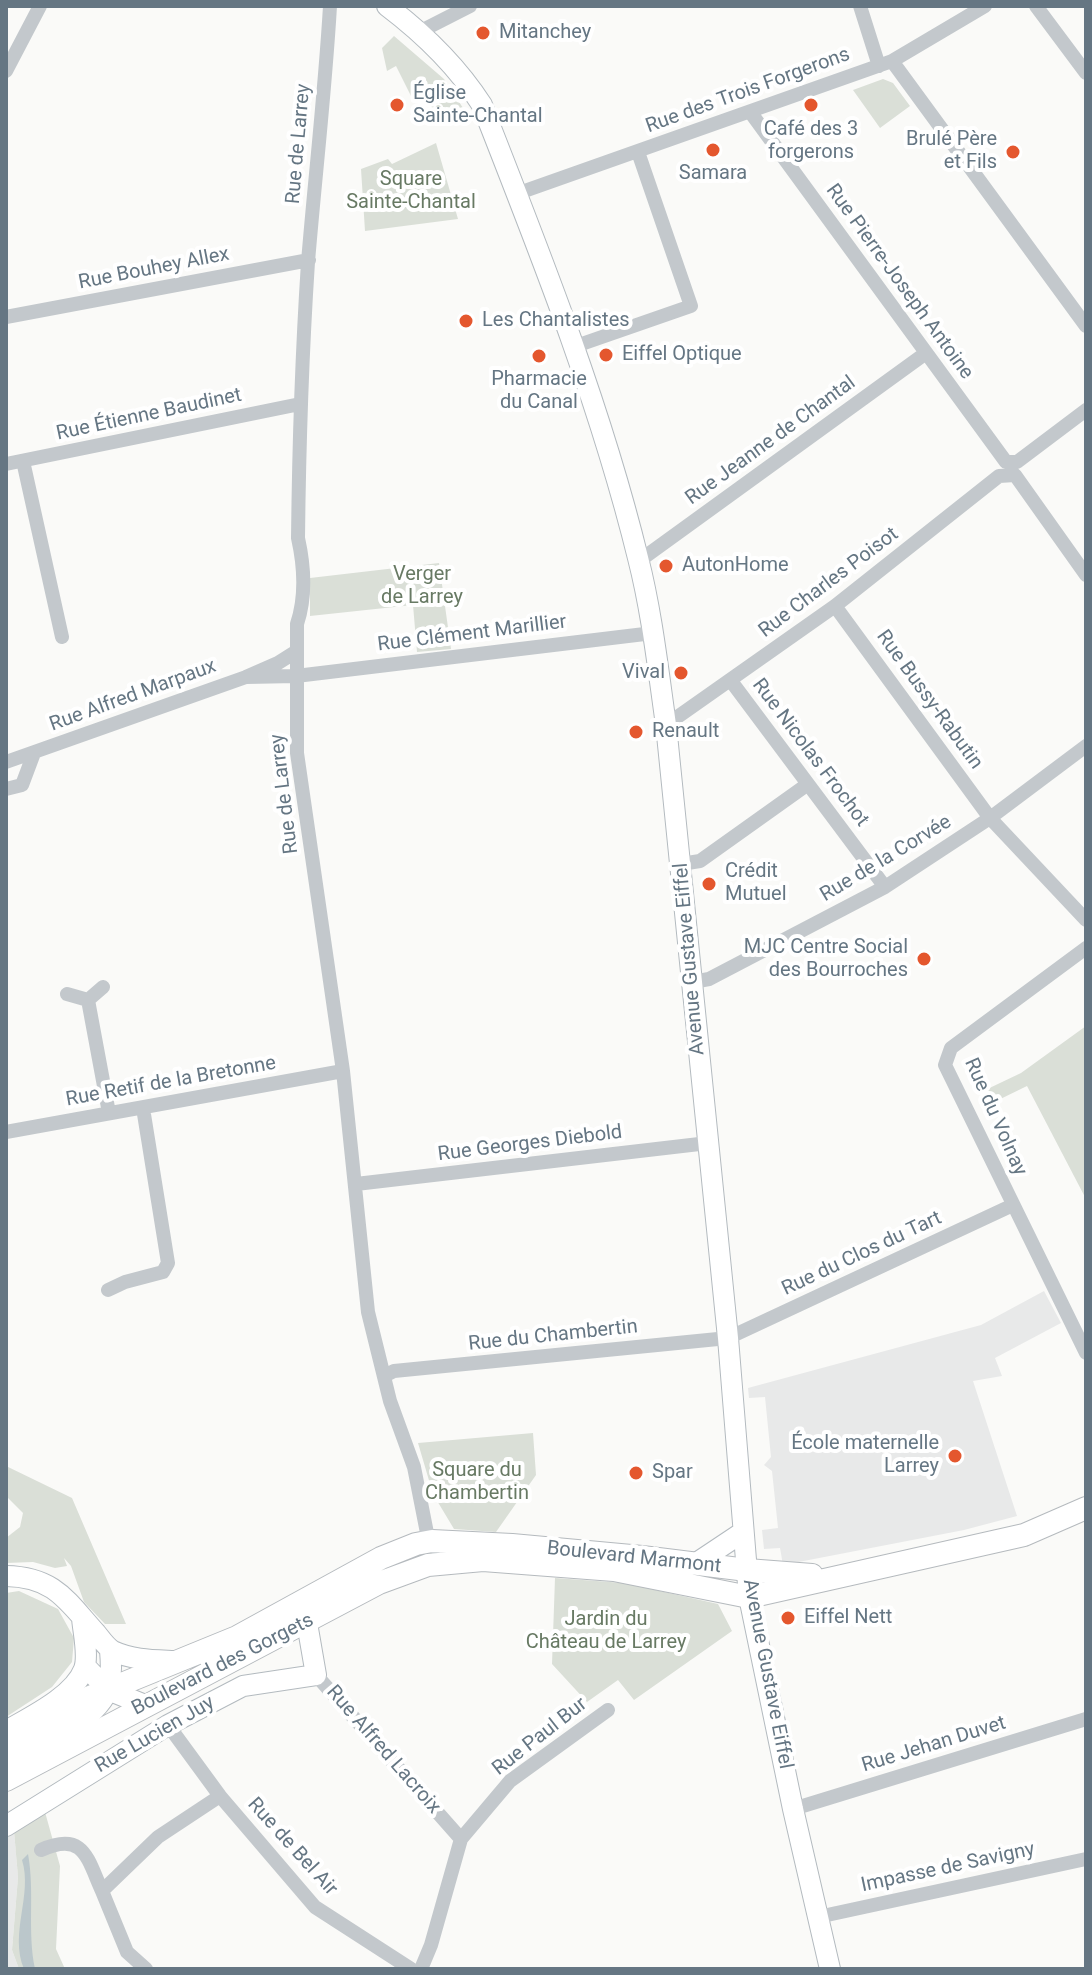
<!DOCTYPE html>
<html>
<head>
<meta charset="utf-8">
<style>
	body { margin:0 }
	#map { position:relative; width:1092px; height:1975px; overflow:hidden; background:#fafaf8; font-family:Roboto,sans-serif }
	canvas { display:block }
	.frame { position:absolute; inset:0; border:8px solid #657683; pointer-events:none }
</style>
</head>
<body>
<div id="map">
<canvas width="1092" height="1975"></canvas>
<div class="frame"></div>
</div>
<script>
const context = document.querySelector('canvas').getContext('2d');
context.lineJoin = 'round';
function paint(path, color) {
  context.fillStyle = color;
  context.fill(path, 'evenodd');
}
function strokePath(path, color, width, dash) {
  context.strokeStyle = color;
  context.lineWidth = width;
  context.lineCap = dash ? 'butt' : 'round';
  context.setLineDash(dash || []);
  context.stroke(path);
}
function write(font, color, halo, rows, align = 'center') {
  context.font = font + ' Roboto,sans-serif';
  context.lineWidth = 8;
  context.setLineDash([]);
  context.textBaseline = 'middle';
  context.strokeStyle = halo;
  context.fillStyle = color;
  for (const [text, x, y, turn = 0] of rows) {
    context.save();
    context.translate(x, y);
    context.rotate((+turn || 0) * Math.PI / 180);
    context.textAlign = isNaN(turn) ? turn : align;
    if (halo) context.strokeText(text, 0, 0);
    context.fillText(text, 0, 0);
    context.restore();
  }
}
paint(new Path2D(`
	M1044 1291 1061 1323 995 1358 1002 1376 973 1381 1017 1516 964 1530 783 1565 780 1548 764 1549 762 1530 778 1528 772 1471 764 1465 771 1457 765 1397 749 1398 748 1388 981 1325Z
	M14 1831 18 1877 12 1950 19 1969H6V1837Z`), '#e8e9e9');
paint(new Path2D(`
	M394 36 444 79 463 108 435 120 431 106 425 97 414 102 396 66 387 71 382 48Z
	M883 79 893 83 910 106 880 128 853 90Z
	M436 143 458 219 365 231 361 169 388 159 392 164Z
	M439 563 451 649 417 652 413 605 310 616V578Z
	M1086 1026V1199L1027 1086 986 1106 979 1093 1021 1073Z
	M533 1433 536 1475 496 1532 454 1529 433 1494 418 1443Z
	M6 1466 72 1498 126 1624H105L84 1602 71 1566 64 1558 67 1566 55 1568 33 1562 6 1563V1538L20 1527 23 1513 6 1496Z
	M555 1578 624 1583 718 1604 732 1631 634 1700 618 1680 587 1702 552 1664Z
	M19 1591 58 1609 74 1638 72 1662 52 1687 6 1717V1593Z
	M45 1812 60 1866 56 1949 65 1969H19L12 1950 18 1877 14 1831Z`), '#dadfd7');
paint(new Path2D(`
	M28 1854C35 1892 27 1931 35 1969H24C9 1933 33 1895 22 1860Z`), '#bbc7cb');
const secondary = new Path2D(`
	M387 6C424 34 457 66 482 105 540 253 600 403 638 558 652 613 658 669 666 725L728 1338 749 1597 793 1809 830 1969
	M695 1564 743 1532
	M6 1576C55 1577 67 1601 96 1633 101 1639 106 1647 113 1651 132 1660 154 1660 174 1661
	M86 1667 108 1690 145 1705
	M6 1731C30 1717 74 1696 84 1669 89 1656 83 1632 82 1618
	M6 1764C37 1746 97 1723 109 1687 112 1674 111 1662 110 1650
	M6 1826 168 1725 243 1686 316 1675 307 1623`);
const primary = new Path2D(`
	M6 1744 90 1697 237 1637 381 1558 416 1544 432 1541 512 1545 642 1557 747 1570 812 1575
	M6 1780 379 1583 428 1565 483 1560 614 1570 749 1597 1024 1535 1086 1508`);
strokePath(secondary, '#b3babf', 22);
strokePath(primary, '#b5babe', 24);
strokePath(new Path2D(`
	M330 6C325 92 315 177 308 262 302 354 299 446 298 538 304 565 306 597 297 624V753L343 1071 368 1312 390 1401 414 1467 427 1533 436 1548
	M860 6 879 66
	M1036 6 1086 73
	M421 31 470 6
	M892 61 1086 326
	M6 71 40 6
	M751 113 1006 462H1017L1086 410
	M516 194 892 61 985 6
	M6 317 309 260
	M573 347 691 306 638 152
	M23 461 62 637
	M6 464 300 404
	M639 561 926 353
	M835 606 990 818 1086 920
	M246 677 296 676 653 633
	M731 681 885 887
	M666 725 835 606 999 476 1015 475 1086 575
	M6 762 246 677 278 663 297 651
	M6 789 22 785 34 753
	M681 864 700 861 808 784
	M1086 948 951 1048 945 1065 1086 1353
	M693 982 709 979 885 887 990 818 1086 746
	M67 994 88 1000
	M88 1000 109 1113
	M88 1000 103 987
	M6 1132 343 1071
	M356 1184 708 1143
	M108 1290 125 1282 163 1272 168 1263 143 1108
	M384 1376 394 1371 728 1338 1013 1205
	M316 1675 461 1839
	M168 1725 220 1796 315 1907 411 1969
	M793 1809 1086 1719
	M41 1850C84 1831 87 1858 102 1891
	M818 1917 1086 1859
	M146 1969 127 1952 102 1891 158 1837 220 1796
	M421 1969 431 1945 461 1839 510 1781 608 1710`), '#c3c8cc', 14);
strokePath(secondary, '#fff', 20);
strokePath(primary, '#fff', 22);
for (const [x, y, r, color] of [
	[483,33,8,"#e4572e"],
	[397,105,8,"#e4572e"],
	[811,105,8,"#e4572e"],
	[713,150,8,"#e4572e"],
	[1013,152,8,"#e4572e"],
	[466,321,8,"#e4572e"],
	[606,355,8,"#e4572e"],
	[539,356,8,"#e4572e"],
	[666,566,8,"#e4572e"],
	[681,673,8,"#e4572e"],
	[636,732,8,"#e4572e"],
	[709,884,8,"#e4572e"],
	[924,959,8,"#e4572e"],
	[955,1456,8,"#e4572e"],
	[636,1473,8,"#e4572e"],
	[788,1618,8,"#e4572e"]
]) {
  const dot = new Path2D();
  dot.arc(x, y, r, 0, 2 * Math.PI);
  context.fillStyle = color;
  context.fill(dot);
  strokePath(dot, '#fff', 3);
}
write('20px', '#657683', '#fff', [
	["Mitanchey",499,33],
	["Église",413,94],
	["Sainte-Chantal",413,117],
	["Café des 3",811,130,"center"],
	["forgerons",811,153,"center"],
	["Brulé Père",997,140,"right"],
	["et Fils",997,163,"right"],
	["Samara",713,174,"center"],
	["Les Chantalistes",482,321],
	["Eiffel Optique",622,355],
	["Pharmacie",539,380,"center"],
	["du Canal",539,403,"center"],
	["AutonHome",682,566],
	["Vival",665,673,"right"],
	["Renault",652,732],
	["Crédit",725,872],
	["Mutuel",725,895],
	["MJC Centre Social",908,948,"right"],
	["des Bourroches",908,971,"right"],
	["École maternelle",939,1444,"right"],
	["Larrey",939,1467,"right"],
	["Spar",652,1473],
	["Eiffel Nett",804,1618]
], 'left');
write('20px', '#657683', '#fff', [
	["Rue des Trois Forgerons",748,91,-20],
	["Rue de Larrey",299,144,-85],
	["Rue Bouhey Allex",154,269,-11],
	["Rue Pierre-Joseph Antoine",899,282,54],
	["Rue Étienne Baudinet",149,415,-12],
	["Rue Jeanne de Chantal",771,441,-36],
	["Rue Charles Poisot",829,583,-37],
	["Rue Clément Marillier",472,634,-7],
	["Rue Alfred Marpaux",133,696,-20],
	["Rue Bussy-Rabutin",929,700,54],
	["Rue Nicolas Frochot",810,753,53],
	["Rue de Larrey",285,794,-97],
	["Rue de la Corvée",886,859,-31],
	["Avenue Gustave Eiffel",690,959,-95],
	["Rue Retif de la Bretonne",171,1082,-10],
	["Rue du Volnay",995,1117,66],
	["Rue Georges Diebold",530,1144,-7],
	["Rue du Clos du Tart",862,1254,-25],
	["Rue du Chambertin",553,1336,-6],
	["Boulevard Marmont",634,1558,6],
	["Boulevard des Gorgets",223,1665,-27],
	["Avenue Gustave Eiffel",767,1674,79],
	["Rue Lucien Juy",155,1735,-30],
	["Rue Paul Bur",540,1737,-38],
	["Rue Jehan Duvet",934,1745,-17],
	["Rue Alfred Lacroix",383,1750,49],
	["Rue de Bel Air",292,1847,48],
	["Impasse de Savigny",948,1868,-12]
]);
write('20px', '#687a64', '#fff', [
	["Square",411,180],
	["Sainte-Chantal",411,203],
	["Verger",422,575],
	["de Larrey",422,598],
	["Square du",477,1471],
	["Chambertin",477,1494],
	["Jardin du",606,1620],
	["Château de Larrey",606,1643]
]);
</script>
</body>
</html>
